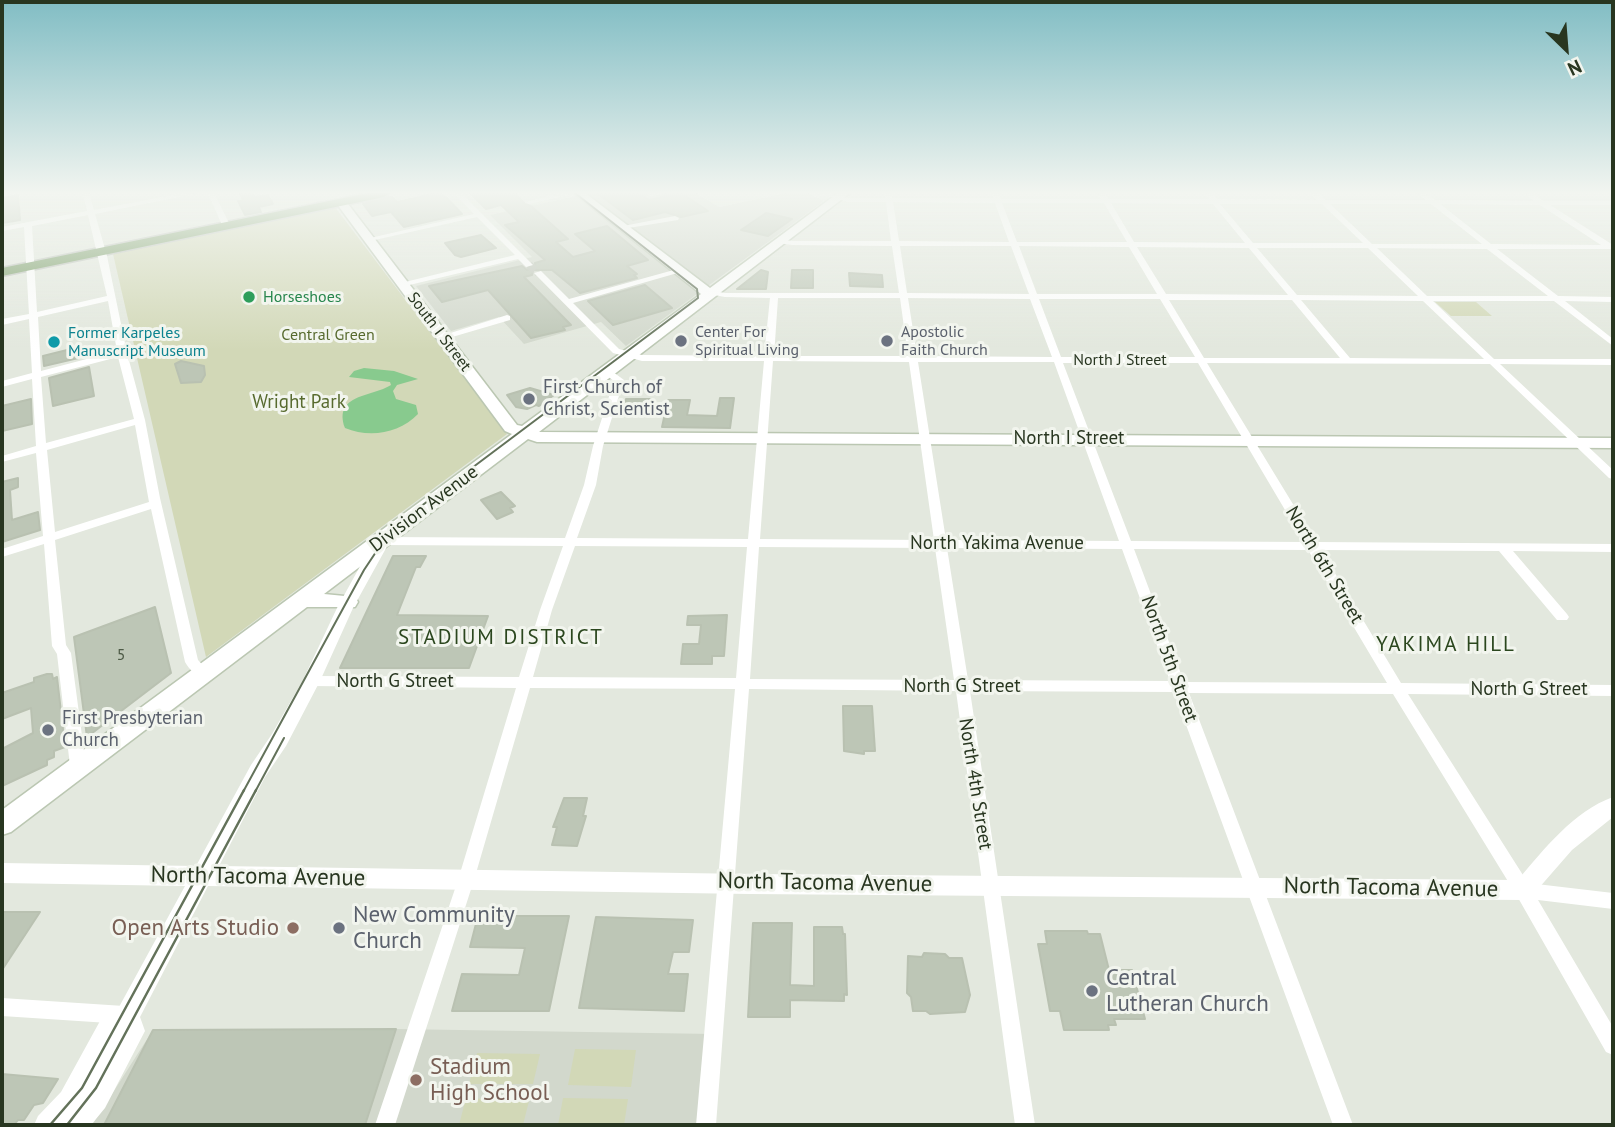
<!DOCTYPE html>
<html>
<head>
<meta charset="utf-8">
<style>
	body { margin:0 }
	#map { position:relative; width:1615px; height:1127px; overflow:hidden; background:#e3e8de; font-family:"PT Sans",sans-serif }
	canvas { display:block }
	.frame { position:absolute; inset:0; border:4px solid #283620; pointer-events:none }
	.north { position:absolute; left:1531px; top:14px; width:70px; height:70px; -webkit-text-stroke:5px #f2f5ee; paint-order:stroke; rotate:155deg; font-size:19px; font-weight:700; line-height:28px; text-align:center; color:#283620 }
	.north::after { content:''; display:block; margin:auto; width:24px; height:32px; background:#283620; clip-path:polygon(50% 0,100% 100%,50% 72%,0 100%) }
</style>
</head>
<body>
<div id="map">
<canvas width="1615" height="1127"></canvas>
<div class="frame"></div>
<div class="north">N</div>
</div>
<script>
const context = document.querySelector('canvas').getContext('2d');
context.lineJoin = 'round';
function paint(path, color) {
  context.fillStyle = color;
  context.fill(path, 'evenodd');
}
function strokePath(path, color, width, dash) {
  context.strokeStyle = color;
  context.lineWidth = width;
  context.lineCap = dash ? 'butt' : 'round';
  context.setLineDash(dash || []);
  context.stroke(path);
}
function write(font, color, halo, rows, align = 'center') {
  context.font = font + ' "PT Sans",sans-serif';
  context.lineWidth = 6;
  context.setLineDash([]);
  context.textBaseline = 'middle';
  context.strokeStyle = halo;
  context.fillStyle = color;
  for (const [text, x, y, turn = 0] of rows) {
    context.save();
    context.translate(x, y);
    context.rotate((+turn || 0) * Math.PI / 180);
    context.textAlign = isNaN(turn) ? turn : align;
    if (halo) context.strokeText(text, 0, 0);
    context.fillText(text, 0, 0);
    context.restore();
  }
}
paint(new Path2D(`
	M589 193H646L651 196 667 193H696L719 207 786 193H808L824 201 626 346 601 322 524 344 499 317 451 331 416 286 532 257 490 215Z
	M396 1029 714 1034 706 1125H92L153 1030Z`), '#d2d8cc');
paint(new Path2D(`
	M335 207 507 434 206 657 113 254Z
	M1435 302H1476L1492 316H1451Z
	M575 1049 636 1050 631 1087 568 1085Z
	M477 1053 540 1054 533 1084H469Z
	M466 1098 529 1101 523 1125H459Z
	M563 1098 628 1099 624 1125H558Z`), '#d2d8b7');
paint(new Path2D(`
	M364 368 394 371 418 379 397 385 393 391 396 399 416 405 418 414C399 434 369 438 345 428 333 394 372 397 391 385L390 382 349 377 354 371Z`), '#88ca8e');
const building = new Path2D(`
	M252 193 254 197 268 195 273 204 259 207 261 212 245 215 238 201 243 200 240 194Z
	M437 193 446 197 462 214 404 227 391 212 372 216 363 204 388 197H392L397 202Z
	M470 193H515L525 204 531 206 568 239 556 242 573 257 595 251 575 234 607 226 648 260 627 266 637 274 634 275 637 278 580 293 552 270H533L532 275 524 277 571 325 563 327 565 330 531 338 488 290 442 302 429 286 522 266 527 270 535 266V263L545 260 505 225 519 222 501 205 486 209Z
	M597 193H638L649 200 681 193 708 211 681 217 665 212 633 220Z
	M18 195 20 220 2 223V198Z
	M766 213 792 219 768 236 741 230Z
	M481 235 496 248 461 257 455 255 445 243Z
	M761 270 768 272 766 289H737Z
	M792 270H813V288H791Z
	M849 273 882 275 883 287 850 286Z
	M645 285 672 308 613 325 588 301Z
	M83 346 87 356 44 366 43 356Z
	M181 361 204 366 205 375 201 382 181 383 175 364Z
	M89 367 94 396 53 406 49 378Z
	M530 388 554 395 539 406 536 405 527 409 516 407 507 395Z
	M720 398H734L730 428 662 427 668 400H690L687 415 717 416Z
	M31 399 32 424 2 431V406Z
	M626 399H651L648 412 623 411Z
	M18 478V487L10 490 12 520 38 512 40 530 2 542V482Z
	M501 492 515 506 510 508 513 512 497 519 481 500Z
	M393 556H426L420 567H416L397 615 488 616 469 668H340Z
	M155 607 171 673 87 737 74 637Z
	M727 615 724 656H712V664H681L683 644H699L701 625H687L688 616Z
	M47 674H52L53 679 57 677 65 747 54 751V757L47 760V765L2 786V749L33 733 31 708 2 719V693L34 682V678Z
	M843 706H872L875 751H864V754L844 751Z
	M564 798H587L583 816H586L577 846 552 845 557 827H553Z
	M2 912H40L2 970Z
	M478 916H569L549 1011H452L462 974 519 975 525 948 470 947Z
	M596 917 693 920 689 952H673L668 974H688L684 1011 579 1008Z
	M753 923H792L790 985 814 986V927H842L843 934H845L847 995 844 994V1001L790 1000V1017H748Z
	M1045 931H1087L1088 934H1100L1109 970H1132L1145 1019H1114L1116 1025H1108L1109 1030H1064L1060 1011H1050L1038 944H1047Z
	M924 953 945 954 949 958H962L970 995 965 1012 930 1014 926 1011H913L911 997 907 993 908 956 922 957Z
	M396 1029 365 1125H104L153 1030Z
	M2 1074 58 1079 43 1103 34 1105 24 1120H18L14 1125H2Z`);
paint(building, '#bdc6b6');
strokePath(building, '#b9c1b1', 2);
strokePath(new Path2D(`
	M529 265 538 273`), '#bec4b8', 8, [8, 3.5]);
const secondary = new Path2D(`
	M574 193H585L710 288 838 193H850L539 432 1613 438V448L537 442 528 439 324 594 355 597 358 602 355 607H307L11 832 2 835V810L512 434 505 431 337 204V200H345L517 425 522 426 701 294Z`);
const primary = new Path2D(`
	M368 193H390L384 197 2 276V268Z`);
strokePath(secondary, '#bbc7b2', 3);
strokePath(primary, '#bec3bc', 3);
paint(new Path2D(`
	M83 193H89L94 210 185 193H197L95 214 107 256 127 353 145 420 160 498 198 660 210 673 208 677C198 680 190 670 185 662L151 509 55 540 66 645 71 653 86 766 83 771 78 772 73 771 70 766 57 654 52 646 44 544 2 557V549L43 536 36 453 2 462V456L36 446 32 379 2 387V381L32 373 29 319 2 325V319L29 314 24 227 2 231V227L87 211ZM88 215 107 296 37 312 32 226ZM108 301 117 351 41 371 38 317ZM118 357 134 419 46 443 41 377ZM135 425 149 502 55 532 47 450Z
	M208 193H214L230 225 229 227 222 225Z
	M454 193H461L533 265 526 267 518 259 401 287V283L515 255 477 217 370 241 366 239 474 214Z
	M564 193H575L529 204 526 202Z
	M819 193H829L848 198H885V193H891L892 198H994L992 193H998L1001 199H1101L1098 193H1104L1108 199H1210L1205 193H1211L1217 199 1317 200 1311 193H1318L1325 200H1426L1418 193H1425L1435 200 1534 201 1524 193H1531L1543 201H1613V205H1550L1613 245V249H1497L1558 296 1613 297V302L1565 301 1613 339V346L1554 301H1433L1494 359H1613V365L1500 364 1613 470V479L1609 478 1490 364 1207 363 1316 542 1613 544V552L1513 551 1567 614 1569 617 1567 620H1557L1499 551 1321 550 1401 683 1613 685V696L1408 694 1528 883 1613 893V909L1538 900 1613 1027V1055L1606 1052 1517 896 1393 694 1189 693 1353 1125H1333L1174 692 970 691 1035 1125H1015L956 691 749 689 716 1125H696L735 689 530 688 474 880 395 1125H375L458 880 516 688 311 686 306 685 304 681 306 677 311 676 519 677 540 610 563 546 382 545 376 541 382 537 565 538 584 485 593 446 614 381 603 373V369H609L624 380 603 446 596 485 577 538 748 539 764 361H642L613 353 534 273 541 271 569 299 681 268V272L573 303 619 349 642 355 764 356 770 298 725 297 709 294V290L725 293H899L892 246 793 245 777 243V239L793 241H891L886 202H848ZM893 202 995 203 1009 242 899 241ZM1002 203H1104L1127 242H1017ZM1111 203 1213 204 1245 243 1134 242ZM1220 204H1322L1363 243H1253ZM1330 204H1431L1482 244H1372ZM1440 204 1540 205 1601 245 1491 244ZM900 246H1011L1029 294 907 293ZM1019 246 1129 247 1157 294H1037ZM1137 247 1249 248 1288 295 1166 294ZM1257 248H1368L1418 296 1297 295ZM1377 248 1487 249 1548 296H1427ZM778 298H900L908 356H774ZM908 298 1030 299 1052 357 917 356ZM1039 299H1160L1195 357H1061ZM1169 300H1292L1340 358H1204ZM1301 300 1423 301 1484 359 1350 358ZM773 361 909 362 934 540 760 539ZM918 362H1054L1119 541 946 540ZM1063 363H1198L1304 542 1131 541ZM575 546 747 547 736 678 533 677 552 610ZM759 547 935 548 954 680 750 679ZM947 548 1122 549 1170 681 968 680ZM1134 549 1308 550 1387 683 1184 682Z
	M675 216 679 218 678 220 622 229 618 227Z
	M507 315 510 316V320L442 340 438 337Z
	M2 998 124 1006 131 1008 133 1015 131 1022 124 1024 2 1016Z`), '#fff');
paint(new Path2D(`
	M382 536 390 541 353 608 320 681 286 746 265 777 219 866 750 874 1518 880C1544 849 1574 811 1613 797V817L1572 850 1531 897 1523 900 750 894 208 886 140 1017 145 1031 105 1108 91 1125H34L38 1116 61 1092 100 1021 119 1007 185 886 2 883V863L196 866 251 765 272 734 303 680 337 608 374 541Z`), '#fff');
paint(secondary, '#fff');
paint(primary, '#779b65');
strokePath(new Path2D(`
	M243 792 364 570 382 543 408 516 698 298 697 289 575 193
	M255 792 284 738`), '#63725a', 2);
strokePath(new Path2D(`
	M50 1125 82 1088 244 790
	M67 1125 96 1088 256 790`), '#63725a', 2.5);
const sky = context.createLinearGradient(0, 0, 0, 350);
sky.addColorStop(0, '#81bdc4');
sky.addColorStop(0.55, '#f2f5f0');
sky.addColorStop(1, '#f2f5f000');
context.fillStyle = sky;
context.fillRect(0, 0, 1615, 350);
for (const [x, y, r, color] of [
	[249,297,7,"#2e9e5b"],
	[681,341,7,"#6b7280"],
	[887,341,7,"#6b7280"],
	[54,342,7,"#0f9aa8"],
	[529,399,7,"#6b7280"],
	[48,730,7,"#6b7280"],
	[293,928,7,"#8d6e63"],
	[339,928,7,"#6b7280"],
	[1092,991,7,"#6b7280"],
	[416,1080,7,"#8d6e63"]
]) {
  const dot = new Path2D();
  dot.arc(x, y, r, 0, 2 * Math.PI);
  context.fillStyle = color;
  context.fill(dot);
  strokePath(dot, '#f2f5ee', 2.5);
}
write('16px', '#27864d', '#f2f5ee', [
	["Horseshoes",263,297]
], 'left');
write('16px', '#283620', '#f2f5ee', [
	["South I Street",439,332,53],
	["North J Street",1120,360]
]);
write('16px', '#5b616d', '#f2f5ee', [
	["Center For",695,332],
	["Spiritual Living",695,350],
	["Apostolic",901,332],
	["Faith Church",901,350]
], 'left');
write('16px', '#0d838f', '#f2f5ee', [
	["Former Karpeles",68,333],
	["Manuscript Museum",68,351]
], 'left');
write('16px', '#576a2e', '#f2f5ee', [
	["Central Green",328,335]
]);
write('16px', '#4d5a46', null, [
	["5",121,655]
]);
write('19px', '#5b616d', '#f2f5ee', [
	["First Church of",543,388],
	["Christ, Scientist",543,410],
	["First Presbyterian",62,719],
	["Church",62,741]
], 'left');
write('19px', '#576a2e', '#f2f5ee', [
	["Wright Park",299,403]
]);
write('19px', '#283620', '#f2f5ee', [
	["North I Street",1069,439],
	["Division Avenue",424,509,-37],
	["North Yakima Avenue",997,544],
	["North 6th Street",1324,565,59],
	["North 5th Street",1169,659,70],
	["North G Street",395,682],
	["North G Street",962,687],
	["North G Street",1529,690],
	["North 4th Street",975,784,81]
]);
context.letterSpacing = '2px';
write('21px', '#2b471e', '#f2f5ee', [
	["STADIUM DISTRICT",501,638],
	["YAKIMA HILL",1446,645]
]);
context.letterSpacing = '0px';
write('23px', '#283620', '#f2f5ee', [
	["North Tacoma Avenue",258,877,1],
	["North Tacoma Avenue",825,883,1],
	["North Tacoma Avenue",1391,888,1]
]);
write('23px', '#5b616d', '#f2f5ee', [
	["New Community",353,915],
	["Church",353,941],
	["Central",1106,978],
	["Lutheran Church",1106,1004]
], 'left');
write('23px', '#785e54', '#f2f5ee', [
	["Open Arts Studio",279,928],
	["Stadium",430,1067,"left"],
	["High School",430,1093,"left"]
], 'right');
</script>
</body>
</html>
